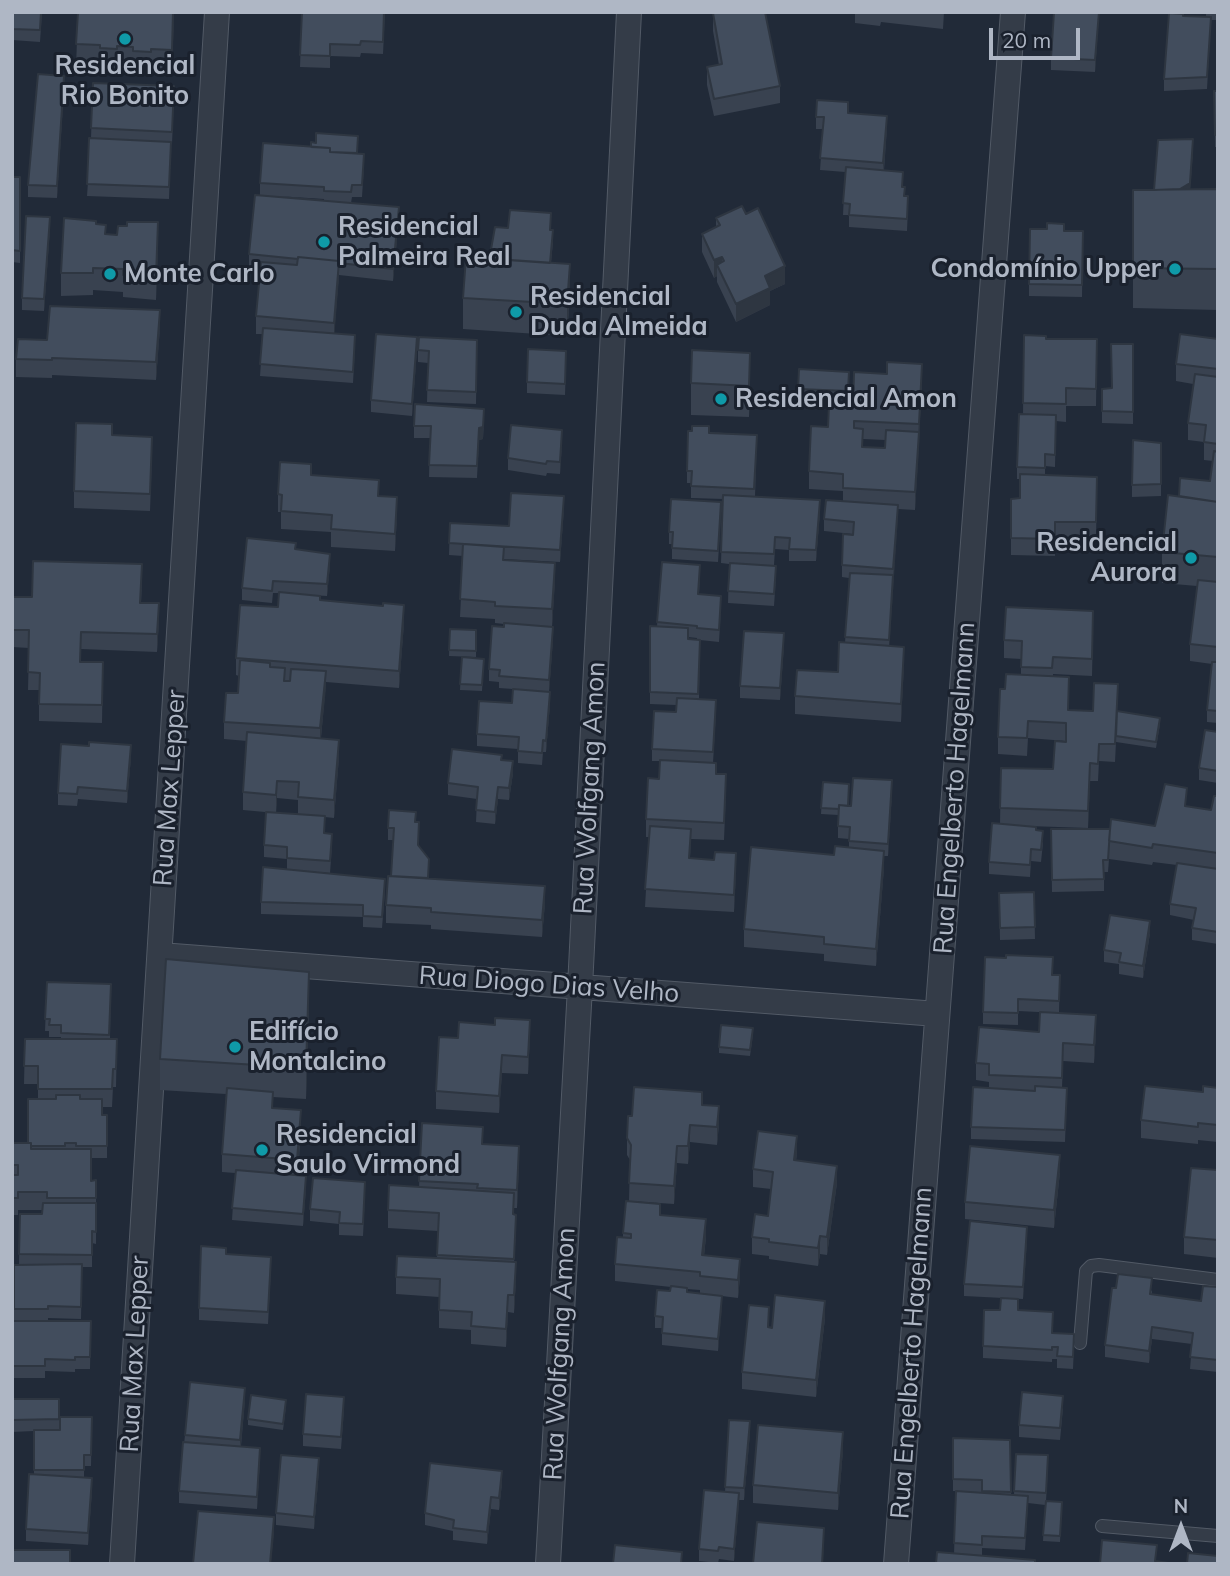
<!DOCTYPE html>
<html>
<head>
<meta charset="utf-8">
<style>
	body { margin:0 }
	#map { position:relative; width:1230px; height:1576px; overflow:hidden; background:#212a38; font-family:Mulish,sans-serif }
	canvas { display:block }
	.frame { position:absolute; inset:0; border:14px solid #afb7c5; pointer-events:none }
	.north { position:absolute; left:1146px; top:1492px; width:70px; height:70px; -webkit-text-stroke:5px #1a212d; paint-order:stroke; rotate:0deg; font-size:19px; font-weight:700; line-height:28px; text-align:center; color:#afb7c5 }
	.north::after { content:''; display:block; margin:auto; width:24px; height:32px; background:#afb7c5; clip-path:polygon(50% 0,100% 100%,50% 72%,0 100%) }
	.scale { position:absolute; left:989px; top:28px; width:91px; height:32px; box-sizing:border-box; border:4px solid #afb7c5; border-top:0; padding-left:9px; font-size:21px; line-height:24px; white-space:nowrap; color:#afb7c5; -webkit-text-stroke:5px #1a212d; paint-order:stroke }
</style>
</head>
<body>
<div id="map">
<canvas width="1230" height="1576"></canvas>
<div class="frame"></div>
<div class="north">N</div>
<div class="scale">20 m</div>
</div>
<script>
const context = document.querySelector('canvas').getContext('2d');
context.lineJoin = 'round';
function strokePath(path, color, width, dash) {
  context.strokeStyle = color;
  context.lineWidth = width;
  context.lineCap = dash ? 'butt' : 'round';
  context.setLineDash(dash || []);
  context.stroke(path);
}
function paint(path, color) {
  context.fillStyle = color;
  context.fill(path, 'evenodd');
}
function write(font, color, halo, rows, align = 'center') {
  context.font = font + ' Mulish,sans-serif';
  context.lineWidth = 6;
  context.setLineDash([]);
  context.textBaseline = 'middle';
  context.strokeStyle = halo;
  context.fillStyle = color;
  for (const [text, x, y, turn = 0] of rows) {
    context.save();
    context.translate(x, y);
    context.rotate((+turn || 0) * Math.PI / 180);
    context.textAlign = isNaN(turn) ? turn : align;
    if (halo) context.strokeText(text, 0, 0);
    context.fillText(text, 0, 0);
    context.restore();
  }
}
const service = new Path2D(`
	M1080 1343 1086 1271 1091 1266 1099 1265 1218 1280
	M1102 1526 1218 1536`);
const minor = new Path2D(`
	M160 955 937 1014
	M122 1564 217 12
	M548 1564 580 987 629 12
	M896 1564 1013 12`);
strokePath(service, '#525a66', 14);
strokePath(minor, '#525a66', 26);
strokePath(service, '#343c48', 12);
strokePath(minor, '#343c48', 24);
paint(new Path2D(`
	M12 12H42L40 42 12 40Z
	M78 12H174L172 73 151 72V75L133 74V70L117 69V72L100 71V68L76 67Z
	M302 12H385L383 54 361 53 360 57 330 56V68L300 67Z
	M855 12H944L943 29 881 22 880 26 855 23Z
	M1099 12 1095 72 1051 70V58Z
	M1206 12H1218V20H1211L1207 89 1164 91V79L1183 16H1206Z
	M713 13 780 86V103L714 116 707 85V67L719 65 713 31Z
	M93 83 174 98 172 144H171L169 199 87 196 91 138Z
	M64 88 57 198 28 197V185Z
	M1214 91H1218V147H1215Z
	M848 113 887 128 884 170 903 187 908 207 907 231 849 227V215H843L845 172 820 170 823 129H816V117Z
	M1193 151 1190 189H1218V310L1133 308V190H1154Z
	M357 153 364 166 362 197H352L351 203 399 218 393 281 339 275 334 334 355 347 353 383 260 376 263 334H256V316L260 267 249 266V254L260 195V183ZM277 196 324 199V200Z
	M12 177H20V263L12 262Z
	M716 218 785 284 770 291V305L736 322 717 282V276L714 278 702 252V234L716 227Z
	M96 224 106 234 158 245 156 300 123 297V292L93 290V295L61 296V273Z
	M50 228 44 311 22 310V298Z
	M551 230 553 242 551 263 570 295 567 336 463 329V298L490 259V255Z
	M1083 231 1082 297 1029 296V284Z
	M160 327 156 380 52 375V378L16 377V359L47 340Z
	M1024 335 1046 339H1097L1096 406H1066V422L1056 421 1055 467 1045 466V475L1097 477 1096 540H1055V556L1011 555V499L1020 498V479H1017V467L1023 414Z
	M1218 339V723L1207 722V710L1212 664 1190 661V644L1197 586 1162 583V552L1179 496 1210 481 1213 461 1204 460V442L1188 440V423L1193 384 1176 381V364Z
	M477 340 476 404 427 402 428 363 418 362V350Z
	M1133 344V424L1102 423V389L1111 388Z
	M417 349 412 416 371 412V400Z
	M566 363 565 395 527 393V382Z
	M799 369 849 372 848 397 798 395Z
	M922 382 915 510 898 509 889 646 904 664 901 722 795 714V696L838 672 845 643 849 578 842 577V565L853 534 824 531V519L843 501V491L809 489V471L853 406ZM863 439 885 440V448L863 447Z
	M691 383 750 384 749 417 691 415Z
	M484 421 483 439 479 440 477 478 429 477 430 438H414V426Z
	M692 431 757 435 755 497 820 512 816 561H789V550L775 549 774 565 776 577 774 606 728 603 729 564 721 563 723 499 691 498V483H687V471Z
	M112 435 152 454 150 511 74 508V491Z
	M562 442 560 474 547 473 546 476 508 470V458Z
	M1161 443V496L1132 497V485Z
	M311 475 379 496 397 515 395 551 331 547V532L281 529V512H278V494Z
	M564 508 560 562 504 559V560L555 580 552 627 553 639 549 692 550 704 546 752H543L542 765 518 763V749L477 746V734L512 703 513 689 499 688V682L489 681V669L504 624 495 623V619L460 617 463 556 449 555 450 523 509 526Z
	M721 514 718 562 672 559V544H669V532Z
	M296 549 330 565 327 596 310 595 320 600 404 623 399 688 326 682 321 738 339 757 334 818 325 817 324 833 332 846 330 873 288 870 385 891 382 928 363 927V917L261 914V902L287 870V859L264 857V845L298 814V800L277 798 276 813 243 810V792L247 741 224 739V722L238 693 239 676 236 675V658L278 607 279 593H273L272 603 242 600V588Z
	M662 562 700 576 699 594 721 608 719 642 700 640 699 700 716 712 713 763 716 774 726 792 724 840 691 839 690 858 736 870 734 912 645 907 649 837H646V819L659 779V761H652V749L676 712V705L650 704V626H657ZM688 637 697 638V640L688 639Z
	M142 582 141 603 159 621 157 652 81 649V662H103L102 723 39 721V690H28L29 648 12 647V597H32Z
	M450 629 476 630V657L449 656Z
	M1093 629 1092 676 1053 674V676L1069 694V710L1118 711 1160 724 1156 748 1116 742 1115 762 1099 761 1098 781H1090L1088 828 1028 826 1036 830 1043 843 1041 862 1031 861 1030 877 989 874V862L1000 824 1001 768 1053 769 1066 742V741L1028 738 1027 756 998 754V737L1005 689 1021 675V659L1004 658V640Z
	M784 645 780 700 740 698V686Z
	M462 657 484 659 482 691 460 690Z
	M1218 732V783L1199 780V768Z
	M131 757 127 803 78 799 77 806 58 805V793Z
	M502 760 513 773 509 800 498 799 495 824 476 822 477 799 448 795V783Z
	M823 782 848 806H851L892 792 888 856H884V868L876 966 824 961V954L744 947V929L834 855 849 848V839L838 838V815L821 814Z
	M1218 796V944L1192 940V928L1194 920 1170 915V904L1177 865 1153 862 1152 865 1109 859 1108 872H1104V891L1052 892 1051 829H1110L1155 826 1187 806 1211 810Z
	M416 822 419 834V846L428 879 545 903 542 937 431 929V925L386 923V905L391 877 393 840H388V828Z
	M1034 892 1035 939 1000 940 999 893Z
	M1150 933 1143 978 1119 974V964L1104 962V950Z
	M1053 975H1060L1059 1013 1018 1011V1025L983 1024V1012Z
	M47 982 111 984 110 1039H117L116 1087H113L112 1107H102V1115H107V1158H91V1181L96 1198V1244L92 1243V1267H82L81 1319 48 1318V1321H14V1265H19L20 1214H42L43 1210H18V1215H12V1143H28L38 1099V1084H24L25 1039H61V1037H49V1031H45Z
	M309 1003 306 1099 273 1097V1108L301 1128 298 1176 306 1188 303 1226 232 1220 235 1173 222 1172V1154L226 1094 160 1090V1059Z
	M1096 1032 1094 1063 1063 1061 1062 1088H1067L1065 1142 971 1139V1127L989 1088V1082L976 1080V1063Z
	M753 1034 750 1056 719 1053V1047Z
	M530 1037 528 1074 502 1073 499 1113 436 1109V1091Z
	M1218 1088V1142L1198 1140V1144L1141 1138V1120L1203 1092Z
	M702 1105 719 1124 717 1145 690 1142 688 1164 677 1163 674 1204 629 1201 630 1160 627 1155V1138Z
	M422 1123 483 1144 519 1163 517 1208H514V1214L516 1232 514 1262 516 1279 514 1313 508 1312 506 1347 471 1344V1330L439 1328V1297L396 1294V1277L437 1258 438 1231 388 1228V1210L419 1187Z
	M797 1154 796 1160 837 1183 827 1255 820 1254 818 1266 769 1259V1256L752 1254V1237L768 1216 771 1189 753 1187V1169Z
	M1218 1170V1258L1184 1254V1237Z
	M1060 1172 1054 1228 965 1219V1202Z
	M365 1194 363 1236 339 1235V1224L310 1221V1209Z
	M660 1215 706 1237 704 1256 740 1277 738 1298 722 1296 718 1351 662 1345V1328H655V1316L670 1291 671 1287 615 1281V1264L623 1238V1233ZM687 1289 700 1290V1293L687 1292Z
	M1027 1239 1023 1299 964 1296V1284Z
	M226 1255 271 1269 268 1324 199 1320V1308Z
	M1218 1287V1372L1190 1369 1192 1344 1152 1339 1149 1363 1105 1357V1345L1152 1290V1294L1201 1301Z
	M1018 1310 1074 1346 1073 1369 1057 1368V1359H1052V1362L983 1358V1346Z
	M825 1318 816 1397 742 1389V1372L769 1327Z
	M12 1321H91L90 1369H75V1372L45 1371V1378H12Z
	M12 1399H59V1430L92 1417 91 1466H84V1477L92 1490 88 1545 26 1541V1529L34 1474V1431L12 1432Z
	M245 1400 241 1446 260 1459 257 1509 179 1503V1491L185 1435Z
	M286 1406 283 1430 248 1425V1419Z
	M1063 1408 1060 1440 1019 1437V1425Z
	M344 1409 341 1449 303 1446V1434Z
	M729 1420 750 1433 744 1500H739L734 1561 719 1559 718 1563 699 1561V1549L725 1492Z
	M953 1438 1010 1440 1011 1494 1014 1495 1016 1454 1048 1467 1046 1501 1062 1502 1060 1542 1043 1541 1045 1505 1028 1503 1025 1550 982 1548V1556L954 1554 956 1491H953Z
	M843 1450 838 1510 753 1503V1485Z
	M319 1470 314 1529 276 1525V1513Z
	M502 1483 499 1510 491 1509 487 1544 453 1540V1531L425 1525V1513Z`), '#394250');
paint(new Path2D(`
	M173 12H174L172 73V50Z
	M1099 12V16L1095 72V60Z
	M64 76V88L57 198V186Z
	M887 116V128L883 175V163Z
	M1193 139V151L1190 195 1178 190Z
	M399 207V218L393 281V269Z
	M50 217V228L44 311V299Z
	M158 222V245L156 300V277Z
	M722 257V274L717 265V276L714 278V260Z
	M339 261V278L334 340V323Z
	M570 264V295L567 336V304Z
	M785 266V284L770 291V305L736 322V304L765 276Z
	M160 310V327L156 380V362Z
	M417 337V349L412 416V404Z
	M750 353V384L749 417V386Z
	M922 364 919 450 915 510V492Z
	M484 409 483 439 479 440 477 478 479 428Z
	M562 430V442L560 474V462Z
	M564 496V508L560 562V550Z
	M397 497V515L395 551V534Z
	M820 500V512L816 561V550Z
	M898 505V517L889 652V640Z
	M330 554V565L327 596V584Z
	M555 563V580L552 627V609Z
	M159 603V621L157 652V634Z
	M404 605V623L399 688V671Z
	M553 627V639L549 692V680Z
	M784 633V645L780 700V688Z
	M904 647V664L901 722V704Z
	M326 671V688L320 746V728Z
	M550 692V704L546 752V741Z
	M339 740V757L334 818V800Z
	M131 745V757L127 803V791Z
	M513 761V773L509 800V788Z
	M1090 763V781L1088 828V811Z
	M892 780V792L888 856V844Z
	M277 781V798L276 813V795Z
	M498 787V799L495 824V812Z
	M884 851V868L876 966V949Z
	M736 853V870L734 912V895Z
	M545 886V903L542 937V920Z
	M1150 921V933L1143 978V966Z
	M309 972V1003L306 1099V1068Z
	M1096 1015V1032L1094 1063V1045Z
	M530 1020V1037L528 1074V1057Z
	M502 1055V1073L499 1113V1096Z
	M719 1106V1124L717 1145V1127Z
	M301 1110V1128L297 1178V1160Z
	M690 1125V1142L688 1164V1146Z
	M797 1136V1154L794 1178V1160Z
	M519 1146V1163L517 1208V1190Z
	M677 1146V1163L674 1204V1186Z
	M1060 1155V1172L1054 1228V1210Z
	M837 1166V1183L827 1255V1237Z
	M306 1176V1188L303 1226V1214Z
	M706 1219V1237L702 1273V1255Z
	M1027 1227V1239L1023 1299V1287Z
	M820 1236V1254L818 1266V1248Z
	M740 1259V1277L738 1298V1280Z
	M516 1262V1279L514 1313V1295Z
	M508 1295V1312L506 1347V1329Z
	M722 1296V1308L718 1351V1339Z
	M825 1301V1318L816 1397V1380Z
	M1152 1327V1339L1149 1363V1351Z
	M245 1388V1400L240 1452V1440Z
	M750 1421V1433L744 1500V1488Z
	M843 1432V1450L838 1510V1493Z
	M260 1448V1459L257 1509V1497Z
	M319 1458V1470L314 1529V1517Z
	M502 1471V1483L499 1510V1498Z
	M92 1478V1490L88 1545V1533Z
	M739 1493V1505L734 1561V1549Z
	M491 1497V1509L487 1544V1532Z
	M274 1517V1535L271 1564H270Z
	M824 1528V1545L823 1564H822Z`), '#2e3641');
const building = new Path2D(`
	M12 12H41L40 30 12 29Z
	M78 12H173L172 50 151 49V52L133 51V47L117 46V49L100 48V45L76 44Z
	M302 12H384L383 42 361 41 360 45 330 44V56L300 55Z
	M719 12H765L780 86 714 99 707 67 722 64 713 13Z
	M1054 12H1099L1095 60 1051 58Z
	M1169 13 1183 14V16L1211 17 1207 77 1164 79Z
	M38 74 64 76 57 186 28 185Z
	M93 83 174 86 172 132 91 128Z
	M1214 91H1218V135H1215Z
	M817 100 848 102V113L887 116 883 163 820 158 824 117H816Z
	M316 133 358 136 357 153 330 152V148L311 147V142L316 143Z
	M89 138 171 142 169 187 87 184Z
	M1193 139 1190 183 1180 189 1154 190 1158 140Z
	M263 143 330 148V152L364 154 362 185H352L351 192 324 191V187L260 183Z
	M846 167 903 172 902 187H905L904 196H908L907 219 849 215 850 204 843 203Z
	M12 177H20V251L12 250Z
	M1218 189V269L1133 268V190Z
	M255 195 399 207 393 269 339 263V261L298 257V259L249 254Z
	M742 206 746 214 758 208 785 266 765 276 770 288 736 304 717 265 724 261 722 257 714 260 702 234 720 225 716 218Z
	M510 210 551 213 550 230H553L550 263 493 259 494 255H490L495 227 508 228Z
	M26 216 50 217 44 299 22 298Z
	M64 218 96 221V224L106 225 105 234 117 235 118 226H127V222H158L156 277 123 275V269L93 268V273H61Z
	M1047 223 1064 224V231H1083L1082 285 1029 284 1030 229H1047Z
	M298 257 339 261 334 323 256 316 261 262 297 265Z
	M466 257 570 264 567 304 463 298Z
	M50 306 160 310 156 362 52 358V360L16 359 18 339 47 340Z
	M263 328 355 335 353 372 260 364Z
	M376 334 417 337 412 404 371 400Z
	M1180 334 1218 339V369L1176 364Z
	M1024 335 1046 336V339H1097L1096 389 1066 388V404L1023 403Z
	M419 337 477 340 476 392 427 390 429 351 418 350Z
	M1111 344H1133V412L1102 411V389L1112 388Z
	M528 349 566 351 565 384 527 382Z
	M692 350 750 353 749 386 691 383Z
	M887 362 922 364 919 424 854 421V428L863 429 862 447 885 448 886 430 919 432 915 492 843 488V474L809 471 811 426 828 427 829 405 853 406 854 372 887 374Z
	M799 369 849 372 848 391 798 389Z
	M1195 374 1218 377V444L1204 442 1206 425 1188 423Z
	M415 404 484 409 483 427 479 428 477 466 429 465 431 426H414Z
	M1019 414 1056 415 1055 455 1045 454V468L1017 467Z
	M76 423 112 424V435L152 437 150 494 74 491Z
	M511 425 562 430 560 462 547 461 546 464 508 458Z
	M692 426H709V433L757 435 754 489 691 486 692 471H687L688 431H692Z
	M1133 440 1161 443V484L1132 485Z
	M1214 451 1218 452V502L1179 496 1180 478 1210 481Z
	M280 462 311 464V475L379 480 378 496 397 497 395 534 331 529 332 515 281 511 282 495 278 494Z
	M1020 474 1097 477 1096 522H1055V539L1011 538V499L1020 498Z
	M511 493 564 496 560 550 449 543 450 523 509 526Z
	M723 495 820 500 816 550 789 549 790 538 775 537 774 554 721 552Z
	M1168 495 1218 502V557L1162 552Z
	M671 499 721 502 718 551 672 548 673 532H669Z
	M826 500 898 505 893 569 842 565 843 534 853 535 854 522 824 519Z
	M247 538 296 543 295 549 330 554 327 584 273 581 272 591 242 588Z
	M463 544 504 547 503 560 555 563 552 609 495 606V602L460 599Z
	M33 561 142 564 140 603H159L157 634 81 632 80 662H103L102 705 39 704 40 673 28 672 29 630H12V597H32Z
	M662 562 700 565 698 594 721 596 719 630 697 628V626L657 622Z
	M730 563 776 566 774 594 728 591Z
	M850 573 893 575 889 640 845 637Z
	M1198 580 1218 582V647L1190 644Z
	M279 592 320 596V600L383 606V603L404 605 399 671 236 658 240 605 278 607Z
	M1006 607 1093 611 1092 659 1053 657 1052 668 1021 667 1022 641 1004 640Z
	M504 623 553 627 549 680 499 676 500 670 489 669 492 626 504 627Z
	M650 626 688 628V639L700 640 698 694 650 692Z
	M450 629 476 630V651L449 650Z
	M744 631 784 633 780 688 740 686Z
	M839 642 904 647 901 704 795 696 797 670 838 672Z
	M462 657 484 659 482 685 460 684Z
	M240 660 270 663V667L285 668 284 681H290L291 669 326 671 320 728 224 722 226 693H238Z
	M1212 662H1218V711L1207 710Z
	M1006 674 1069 677 1068 710 1093 711 1094 683 1118 684 1115 744H1099L1098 764 1090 763 1088 811 1000 808 1001 768 1053 769 1055 741 1066 742V723L1028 721 1027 738 998 737 1000 689H1005Z
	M513 689 550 692 546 741 543 740 542 753 518 751 519 737 477 734 479 701 512 703Z
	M677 698 716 700 713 752 652 749 654 711 676 712Z
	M1117 711 1160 718 1156 742 1116 736Z
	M1205 730 1218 732V771L1199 768Z
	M247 732 339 740 334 800 298 797 299 782 277 781 276 795 243 792Z
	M89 742 131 745 127 791 78 787 77 794 58 793 61 744 89 746Z
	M452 749 502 755 501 760 513 761 509 788 498 787 495 812 476 810 478 787 448 783Z
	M660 760 716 763V774H726L724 823 646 819 648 778 659 779Z
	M853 778 892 780 888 844 849 841 850 827 838 826 839 805 851 806Z
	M823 782 849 784 848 806 839 805V809L821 808Z
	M1165 784 1187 788 1185 806 1211 810 1214 796H1218V853L1153 844 1152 848 1109 841 1111 819 1155 826Z
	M389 810 416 812 415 822H419L418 845 429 859 428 878 391 876 394 828H388Z
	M266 812 325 816 324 833 332 834 330 861 287 858V847L264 845Z
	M992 823 1036 827V830L1043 831 1041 850 1031 849 1030 865 989 862Z
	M650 826 691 829 689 858 714 860 715 852 736 853 734 895 645 889Z
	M1051 829H1110L1108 860H1103L1104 879 1052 880Z
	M835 846 884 851 876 949 824 944V937L744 929 751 847 834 855Z
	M1177 863 1218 869V932L1192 928 1196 908 1170 904Z
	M263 867 385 879 382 917 363 916V905L261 902Z
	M388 876 545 886 542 920 431 912V908L386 905Z
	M1034 892 1035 927 1000 928 999 893Z
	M1110 915 1150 921 1143 966 1119 962 1121 953 1104 950Z
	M1006 955 1053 957 1052 975H1060L1059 1001 1018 999V1013L983 1012 985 957 1006 958Z
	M166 959 309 972 306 1068 160 1059Z
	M47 982 111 984 109 1035 61 1033V1025H49L50 1019H45Z
	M1040 1012 1096 1015 1094 1045 1063 1043 1062 1078 989 1075V1064L976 1063 979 1027 1039 1032Z
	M495 1018 530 1020 528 1057 502 1055 499 1096 436 1091 439 1037 458 1038 459 1022 495 1025Z
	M721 1025 753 1028 750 1050 719 1047Z
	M25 1039H117L116 1069H113L112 1089H38V1066H24Z
	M1035 1086 1067 1088 1065 1130 971 1127 973 1087 1035 1091Z
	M1145 1086 1203 1092V1086L1218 1088V1125L1198 1123V1127L1141 1120Z
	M634 1087 702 1092V1105L719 1106 717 1127 690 1125 688 1146H677L674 1186 629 1183 631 1145 627 1138 628 1116H632Z
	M227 1088 273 1092 272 1108 301 1110 297 1160 222 1154Z
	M56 1095H80V1099H102V1115H107V1146H76V1143H65V1146H31V1143H28V1099H56Z
	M422 1123 483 1127 482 1144 519 1146 517 1190 477 1188 478 1184 419 1181Z
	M758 1131 797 1136 794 1160 837 1166 827 1237 820 1236 818 1248 769 1242V1239L752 1237 755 1214 768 1216 773 1172 753 1169Z
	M12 1143H31V1149H91V1181L96 1180V1198H47V1192H18V1198H12V1175H18V1165H12Z
	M970 1146 1060 1155 1054 1210 965 1202Z
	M1191 1168 1218 1170V1240L1184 1237Z
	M236 1170 306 1176 303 1214 232 1208Z
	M313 1178 365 1182 363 1224 339 1223 340 1212 310 1209Z
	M389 1185 514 1193 513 1214 516 1215 514 1259 437 1255 439 1213 388 1210Z
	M626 1201 660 1204V1215L706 1219 702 1255 740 1259 738 1280 700 1276V1272L615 1264 617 1237 631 1238V1234L623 1233Z
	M43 1203H96V1232L92 1231V1255L19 1254 20 1214H42Z
	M970 1221 1027 1227 1023 1287 964 1284Z
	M201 1246 226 1248V1254L271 1257 268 1312 199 1308Z
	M397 1256 516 1262 514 1295H508L506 1329 471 1326 472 1312 439 1310 440 1279 396 1277Z
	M82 1264 81 1307 48 1306V1309H14V1265Z
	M1118 1274 1152 1278 1150 1294 1201 1301 1203 1286 1218 1287V1360L1190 1357 1193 1333 1173 1330 1152 1327 1149 1351 1105 1345 1112 1288H1116Z
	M671 1286 687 1288V1292L722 1296 718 1339 662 1333 663 1317 655 1316 657 1290 670 1291Z
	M775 1295 825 1301 816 1380 742 1372 749 1305 769 1307 768 1327 772 1328Z
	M1001 1298 1018 1299V1310L1053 1312 1052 1333 1074 1334 1073 1357 1057 1356 1058 1347H1052V1350L983 1346 984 1310H1000Z
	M12 1321H91L90 1357H75V1360L45 1359V1366H12Z
	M190 1382 245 1388 240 1440 185 1435Z
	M1022 1392 1063 1396 1060 1428 1019 1425Z
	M306 1394 344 1397 341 1437 303 1434Z
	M251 1395 286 1400 283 1424 248 1419Z
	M12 1399H59V1419L12 1420Z
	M60 1417H92L91 1455H84V1470H34V1430H60Z
	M729 1420 750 1421 744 1488 725 1487Z
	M758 1425 843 1432 838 1493 753 1485Z
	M953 1438 1010 1440 1011 1492 982 1491V1480L953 1479Z
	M183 1442 260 1448 257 1497 179 1491Z
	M1016 1454 1048 1455 1046 1493 1014 1491Z
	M281 1455 319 1458 314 1517 276 1513Z
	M430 1463 502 1471 499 1498 491 1497 487 1532 453 1528 454 1520 425 1513Z
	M29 1474 92 1478 88 1533 26 1529Z
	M704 1490 739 1493 734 1549 719 1547 718 1551 699 1549Z
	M956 1491 1028 1496 1025 1538 982 1536V1545L954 1543Z
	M1046 1501 1062 1502 1060 1536 1043 1535Z
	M198 1511 274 1517 270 1564H193Z
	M757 1522 824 1528 822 1564H753Z
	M1102 1540 1157 1545 1155 1561 1176 1564H1100Z
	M615 1545 682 1552 681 1564H613Z
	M12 1550H70V1564H12Z
	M937 1552 1035 1560V1564H936Z
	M1188 1553 1218 1556V1564H1187Z`);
paint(building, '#424d5d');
strokePath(building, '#2e3641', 2);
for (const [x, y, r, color] of [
	[125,39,7,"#0f9aa8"],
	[324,242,7,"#0f9aa8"],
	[1175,269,7,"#0f9aa8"],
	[110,274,7,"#0f9aa8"],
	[516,312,7,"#0f9aa8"],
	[721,399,7,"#0f9aa8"],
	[1191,558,7,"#0f9aa8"],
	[235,1047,7,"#0f9aa8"],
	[262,1150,7,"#0f9aa8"]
]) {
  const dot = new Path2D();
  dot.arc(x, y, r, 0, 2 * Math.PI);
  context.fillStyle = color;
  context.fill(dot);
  strokePath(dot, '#1a212d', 2.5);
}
write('bold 26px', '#afb7c5', '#1a212d', [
	["Residencial",125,66,"center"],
	["Rio Bonito",125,96,"center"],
	["Residencial",338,227],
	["Palmeira Real",338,257],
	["Condomínio Upper",1161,269,"right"],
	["Monte Carlo",124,274],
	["Residencial",530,297],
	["Duda Almeida",530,327],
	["Residencial Amon",735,399],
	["Residencial",1177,543,"right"],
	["Aurora",1177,573,"right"],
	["Edifício",249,1032],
	["Montalcino",249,1062],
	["Residencial",276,1135],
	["Saulo Virmond",276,1165]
], 'left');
write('26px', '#afb7c5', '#1a212d', [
	["Rua Max Lepper",170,788,-86],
	["Rua Wolfgang Amon",590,788,-87],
	["Rua Engelberto Hagelmann",955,788,-86],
	["Rua Diogo Dias Velho",549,985,4],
	["Rua Engelberto Hagelmann",912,1353,-86],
	["Rua Max Lepper",135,1354,-87],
	["Rua Wolfgang Amon",560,1354,-87]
]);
</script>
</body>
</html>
